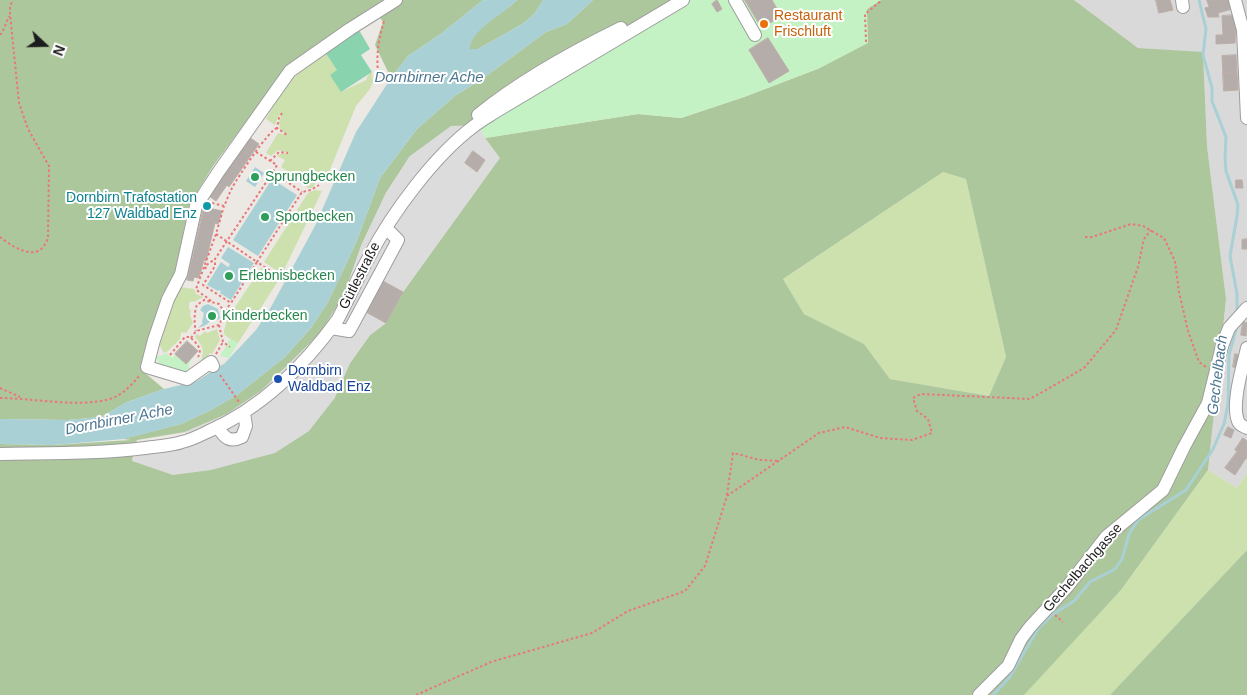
<!DOCTYPE html>
<html>
<head>
<meta charset="utf-8">
<style>
	body { margin:0 }
	#map { position:relative; width:1247px; height:695px; overflow:hidden; background:#ece8e3; font-family:Helvetica,sans-serif }
	canvas { display:block }
	.north { position:absolute; left:20px; top:20px; width:50px; height:50px; -webkit-text-stroke:4px #fff; paint-order:stroke; rotate:111deg; font-size:14px; font-weight:700; line-height:20px; text-align:center; color:#1c1c1c }
	.north::after { content:''; display:block; margin:auto; width:18px; height:22px; background:#1c1c1c; clip-path:polygon(50% 0,100% 100%,50% 72%,0 100%) }
</style>
</head>
<body>
<div id="map">
<canvas width="1247" height="695"></canvas>
<div class="north">N</div>
</div>
<script>
const context = document.querySelector('canvas').getContext('2d');
context.lineJoin = 'round';
function paint(path, color) {
  context.fillStyle = color;
  context.fill(path, 'evenodd');
}
function strokePath(path, color, width, dash) {
  context.strokeStyle = color;
  context.lineWidth = width;
  context.lineCap = dash ? 'butt' : 'round';
  context.setLineDash(dash || []);
  context.stroke(path);
}
function write(font, color, halo, rows, align = 'center') {
  context.font = font + ' Helvetica,sans-serif';
  context.lineWidth = 4;
  context.setLineDash([]);
  context.textBaseline = 'middle';
  context.strokeStyle = halo;
  context.fillStyle = color;
  for (const [text, x, y, turn = 0] of rows) {
    context.save();
    context.translate(x, y);
    context.rotate((+turn || 0) * Math.PI / 180);
    context.textAlign = isNaN(turn) ? turn : align;
    if (halo) context.strokeText(text, 0, 0);
    context.fillText(text, 0, 0);
    context.restore();
  }
}
paint(new Path2D(`
	M1074 0H1247V473L1237 488 1208 470 1226 299 1207 146 1203 53 1138 48Z`), '#dad9d9');
paint(new Path2D(`
	M325 52 337 70 341 92 366 80 368 75 372 72 373 82 370 89 356 106 327 177H320L312 188H308L305 186 306 183 281 167 285 160 277 156 282 153H289L278 150 271 156 266 153 278 133 288 135 280 130 279 122 282 113 278 117 275 125 266 119 285 86 293 78Z
	M943 172 966 179 1006 357 989 396 890 379 864 344 804 314 783 279Z
	M315 190 322 191 282 274 264 262 308 193Z
	M261 268 274 276 273 278 278 281 238 343C215 331 227 334 227 315L235 311V307Z
	M180 287 194 289 196 294 203 297 194 302 192 301 189 303V309L191 310 190 315 193 323 186 333 184 332 181 333 180 339 168 351 164 353 160 346V340L172 301Z
	M217 329 220 340 212 354 210 353 203 362 201 360C205 350 202 345 195 337L197 334 200 336 205 331 207 333Z
	M1208 470 1237 488 1247 473V550L1110 695H1022L1121 590Z`), '#cce1ae');
paint(new Path2D(`
	M0 0H483L442 33 408 56 391 78 375 45 383 22 372 7 288 65 213 166 189 205 175 272 163 294 141 365 145 373 164 389 127 402 101 417 68 420 0 419Z
	M517 0H543L535 13 524 23 478 49H469C471 28 503 15 517 0Z
	M593 0H688L478 125 410 156 386 193 361 246 344 295 320 334 261 391 227 414 185 432 137 440 132 461 334 399 350 363 370 335 386 323 403 292 499 158 485 138 638 114 681 118 744 97 820 68 867 9 881 0H1074L1138 48 1203 52 1207 146 1226 299 1208 470 1121 590 1024 695H0V444L53 445 131 440 123 439 181 424 211 410 237 395 285 357 311 328 328 302 356 243 380 178 417 129 456 95 481 80 546 32 567 24ZM943 172 966 179 1006 357 989 396 890 379 864 344 804 314 783 279Z
	M1247 550V695H1110Z`), '#adc79c');
paint(new Path2D(`
	M688 0H881L867 9 868 43 820 68 744 97 681 118 638 114 485 138 478 125Z
	M230 339 238 343 229 358 220 356Z
	M187 341 198 351C191 358 187 364 189 374 178 371 159 370 156 356H160L167 353 172 358Z`), '#c5f2c4');
paint(new Path2D(`
	M359 30 370 49 361 55 372 72 341 92 330 75 337 70 325 52Z`), '#89d3af');
paint(new Path2D(`
	M478 125 485 138 500 158 403 292 383 281 386 323 370 335 350 363 334 399 309 431 275 453 211 470 173 475 132 461 135 456 190 445 185 432 227 414 261 391 320 333 344 295 361 246 386 193 410 156 451 126Z`), '#dcdcdc');
paint(new Path2D(`
	M483 0H517C504 14 470 30 470 49H478L524 23 535 13 543 0H593L567 24 546 32 481 80 456 95 417 129 380 178 356 243 339 279 328 302 311 328 285 357 237 395 211 410 181 424 124 439 53 445 0 444V419L68 420 101 417 127 402 164 389 197 381 225 363 256 330 271 307 315 226 356 132 391 78 408 56 442 33Z
	M255 167 264 173 255 187 246 181Z
	M272 179 297 195 258 256 233 240Z
	M228 247 254 263 231 300 220 293 221 291 219 290 218 291 207 285 221 262 228 267 230 264 221 258Z
	M208 304 218 309 220 318 218 320 214 318 206 325 198 328 203 323 202 322 204 313 200 310 203 306Z`), '#a8d0d5');
strokePath(new Path2D(`
	M1199 0 1206 29 1203 55 1212 88V101L1226 137 1225 158 1226 171 1238 205 1237 216 1230 256 1237 294V312
	M993 695 1009 678 1038 629 1052 615 1074 601 1090 582 1115 569 1122 559 1129 534 1138 520 1186 490 1213 449 1224 424 1228 404 1229 355 1237 326`), '#a8d0d5', 3);
const building = new Path2D(`
	M717 0 722 9 717 12 712 4Z
	M745 0H772L781 16 762 28Z
	M1156 0H1170L1173 10 1159 13Z
	M1207 0H1229L1232 9 1218 13 1219 17H1208L1205 8 1209 7Z
	M1236 15 1235 43 1216 44V35H1223L1222 16Z
	M768 38 789 71 769 83 749 50Z
	M1236 55 1237 73H1223L1222 56Z
	M1223 73H1237L1238 90 1224 91Z
	M249 137 259 144 229 187 227 185 216 201 209 196Z
	M473 151 485 160 477 172 465 163Z
	M1236 180H1242L1243 188H1236Z
	M204 207 222 211 218 224 215 223 206 261 204 260 199 278 194 277 193 281 187 280Z
	M1247 239V249H1242V240Z
	M383 281 403 292 386 323 366 312Z
	M1243 322 1247 323 1246 336 1241 335Z
	M187 341 198 351 186 364 175 354Z
	M1235 354 1242 355 1240 368 1233 367Z
	M1228 427 1234 430 1231 438 1224 435Z
	M1243 438 1247 441V459L1235 450Z
	M1237 452 1246 458 1235 475 1225 468Z`);
paint(building, '#b5ada9');
strokePath(building, '#bcaea7', 1);
const minor = new Path2D(`
	M735 0 755 35
	M1182 0 1183 7
	M1235 0 1243 30 1247 118
	M478 115C521 80 572 52 621 28
	M331 328 349 331 354 322 398 240 386 228
	M1247 348C1243 366 1231 403 1238 421 1239 425 1243 426 1247 428
	M213 366 211 362 187 379 147 367 154 340 168 299 181 274 196 206 219 171 290 71 350 29 396 0
	M218 427C224 438 230 443 242 437L246 426 244 413
	M0 454C48 453 97 454 145 448 157 446 170 446 182 442 191 440 199 436 207 432 262 408 303 367 338 319 349 298 358 277 369 257 392 213 434 156 474 126 482 120 491 115 500 109L683 0
	M979 695 1008 666 1021 639 1030 627 1067 587 1106 537 1163 490 1184 447 1208 403 1222 346 1229 328 1247 308`);
strokePath(minor, '#9d9d9d', 14);
strokePath(new Path2D(`
	M0 35 3 31 9 16
	M866 42 865 14 882 0
	M379 83C376 59 377 45 384 21
	M282 113 279 118 277 128 287 135
	M256 152 277 165 273 172
	M270 161 279 152 288 153
	M212 203 224 206C227 200 229 194 232 188 238 177 268 131 277 128
	M216 234 257 262 231 303 203 285 215 266V259L273 172 302 192
	M0 237C9 244 26 256 38 251 43 249 46 243 48 238L49 166 28 129 19 103 10 14V6L13 0
	M1085 237H1092L1131 224 1143 226 1164 238 1175 261 1179 292 1188 331 1199 362 1206 367
	M206 269 205 266 215 259
	M278 276 257 262 302 192 311 190 319 185
	M211 301C206 296 200 294 196 289L216 234 224 206
	M223 311 236 309
	M225 311 231 303
	M219 325 223 342 230 347
	M191 338 196 331 219 325 223 317V310L219 304 204 300 197 305C194 311 194 325 196 331
	M216 354 223 342
	M170 355 185 337H190C196 343 203 348 198 357
	M220 375 239 402
	M0 388 20 397
	M0 398C33 398 78 408 110 399 123 395 132 384 140 375
	M727 495 733 453 760 460 780 461
	M1055 615 1063 622
	M416 695 491 662 592 633 628 611 685 591 705 566 727 496 819 433 845 427 880 438 912 440 932 433 928 419 917 411 913 398 921 394 1030 399 1084 368 1116 330 1138 267 1144 239 1151 230`), '#e97778', 2, [2.5, 2.5]);
strokePath(minor, '#fff', 12);
for (const [x, y, r, color] of [
	[764,24,5,"#e8710a"],
	[255,177,5,"#2e9e5b"],
	[207,206,5,"#0f9aa8"],
	[265,217,5,"#2e9e5b"],
	[229,276,5,"#2e9e5b"],
	[212,316,5,"#2e9e5b"],
	[278,379,5,"#1a4fb4"]
]) {
  const dot = new Path2D();
  dot.arc(x, y, r, 0, 2 * Math.PI);
  context.fillStyle = color;
  context.fill(dot);
  strokePath(dot, '#fff', 2);
}
write('14px', '#c56008', '#fff', [
	["Restaurant",774,16],
	["Frischluft",774,32]
], 'left');
write('14px', '#27864d', '#fff', [
	["Sprungbecken",265,177],
	["Sportbecken",275,217],
	["Erlebnisbecken",239,276],
	["Kinderbecken",222,316]
], 'left');
write('14px', '#0d838f', '#fff', [
	["Dornbirn Trafostation",197,198],
	["127 Waldbad Enz",197,214]
], 'right');
write('14px', '#1c1c1c', '#fff', [
	["Gütlestraße",360,276,-63],
	["Gechelbachgasse",1083,568,-49]
]);
write('14px', '#164399', '#fff', [
	["Dornbirn",288,371],
	["Waldbad Enz",288,387]
], 'left');
write('italic 15px', '#4d7792', '#fff', [
	["Dornbirner Ache",429,78],
	["Gechelbach",1218,375,-83],
	["Dornbirner Ache",119,420,-11]
]);
</script>
</body>
</html>
